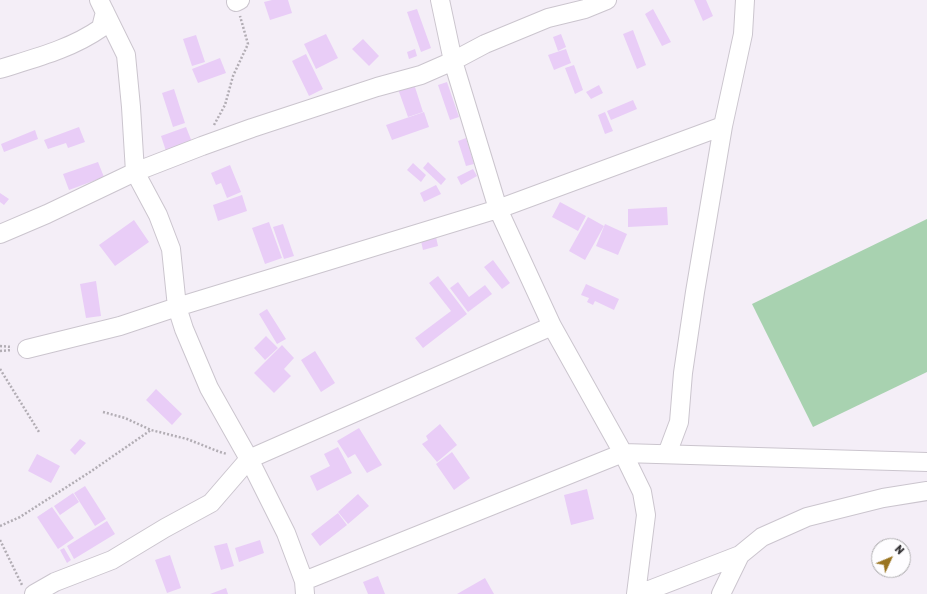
<!DOCTYPE html>
<html>
<head>
<meta charset="utf-8">
<style>
	body { margin:0 }
	#map { position:relative; width:927px; height:594px; overflow:hidden; background:#f4eef7; font-family:Rubik,sans-serif }
	canvas { display:block }
	.north { position:absolute; left:871px; top:538px; width:40px; height:40px; box-sizing:border-box; background:#fefdff; border:1px solid #acabad; border-radius:50%; rotate:46deg; font-size:11px; font-weight:700; line-height:16px; text-align:center; color:#323033 }
	.north::after { content:''; display:block; margin:auto; width:14px; height:18px; background:#9a7420; clip-path:polygon(50% 0,100% 100%,50% 72%,0 100%) }
</style>
</head>
<body>
<div id="map">
<canvas width="927" height="594"></canvas>
<div class="north">N</div>
</div>
<script>
const context = document.querySelector('canvas').getContext('2d');
context.lineJoin = 'round';
function paint(path, color) {
  context.fillStyle = color;
  context.fill(path, 'evenodd');
}
function strokePath(path, color, width, dash) {
  context.strokeStyle = color;
  context.lineWidth = width;
  context.lineCap = dash ? 'butt' : 'round';
  context.setLineDash(dash || []);
  context.stroke(path);
}
paint(new Path2D(`
	M927 219V372L813 427 752 304Z`), '#a8d2b0');
paint(new Path2D(`
	M272 0H288L292 13 270 20 264 2Z
	M694 0H706L713 16 703 21Z
	M417 9 431 48 421 52 407 12Z
	M653 9 671 42 662 46 645 14Z
	M633 30 646 65 637 69 623 34Z
	M326 34 338 58 316 69 304 44Z
	M561 34 566 47 558 51 553 37Z
	M196 35 205 62 192 66 183 39Z
	M363 39 379 56 369 66 352 49Z
	M415 49 417 56 409 59 407 52Z
	M566 49 571 63 554 70 548 55Z
	M306 54 323 89 309 96 292 61Z
	M220 58 226 73 198 83 192 69Z
	M574 65 583 90 575 94 565 68Z
	M447 82 459 117 450 120 438 85Z
	M414 84 423 112 408 117 398 89Z
	M599 85 603 93 591 99 586 92Z
	M174 89 185 123 173 127 162 93Z
	M633 100 637 109 611 120 607 111Z
	M424 112 429 127 392 140 386 125Z
	M605 112 613 131 605 134 598 115Z
	M79 127 85 142 68 148 66 143 48 149 44 140Z
	M186 127 192 142 166 151 161 136Z
	M35 130 38 139 4 152 1 144Z
	M466 138 474 164 466 166 458 141Z
	M98 162 104 177 69 190 63 174Z
	M428 162 446 179 441 185 423 168Z
	M413 163 426 175 421 182 407 170Z
	M230 165 241 192 227 198 221 183 216 185 211 173Z
	M473 169 477 176 461 185 457 177Z
	M436 185 441 194 424 202 420 193Z
	M0 193 9 199 4 205 0 202Z
	M242 195 247 211 218 221 213 205Z
	M560 202 586 216 578 231 552 217Z
	M667 207 668 225 628 227V209Z
	M588 217 604 226 585 260 569 251Z
	M134 220 149 242 115 266 99 245Z
	M269 222 282 258 265 264 252 228Z
	M283 224 294 256 284 259 273 227Z
	M605 224 627 234 618 255 596 246Z
	M436 237 438 246 423 250 421 241Z
	M493 260 510 283 502 289 484 267Z
	M438 276 467 314 423 348 415 338 451 311 429 283Z
	M96 281 101 316 86 318 80 284Z
	M458 282 469 297 485 285 492 294 468 312 450 288Z
	M586 284 619 299 614 310 595 301 593 305 587 302 589 298 581 295Z
	M267 309 286 339 277 344 259 314Z
	M266 336 278 348 265 360 254 348Z
	M282 345 294 358 284 369 291 376 274 393 254 373Z
	M315 351 335 383 321 392 301 360Z
	M156 389 182 414 172 425 146 400Z
	M440 424 457 445 437 462 422 444 428 440 426 436Z
	M359 428 382 465 367 473 355 454 348 458 337 441Z
	M80 439 86 443 75 455 70 450Z
	M338 447 352 473 317 491 310 476 330 466 324 454Z
	M452 452 470 478 454 490 436 464Z
	M37 454 60 466 51 483 28 471Z
	M85 486 106 519 95 526 74 493Z
	M587 489 594 519 571 525 564 495Z
	M73 493 79 502 60 515 54 506Z
	M358 494 369 506 348 524 338 512Z
	M52 507 74 538 58 549 37 517Z
	M338 513 347 525 320 546 311 534Z
	M107 521 115 534 74 559 67 546Z
	M260 540 264 553 239 562 235 548Z
	M227 543 234 566 221 570 214 546Z
	M64 548 71 560 67 563 60 550Z
	M170 555 181 588 167 593 155 560Z
	M378 576 385 594H368L363 582Z
	M485 578 494 594H457Z
	M226 588 228 594H210Z`), '#e9cdf7');
const minor = new Path2D(`
	M99 0 126 55 131 107 135 172 158 215 171 249 177 307 184 329 209 388 249 459 286 533 304 581 305 594
	M440 0 453 61 498 209 552 326 623 453 642 492 646 515 636 594
	M236 2 240 0
	M0 69C35 58 71 49 101 28L105 12
	M0 234 47 214 135 172 202 146 252 128 377 87 421 75 453 61 485 44 548 18 585 9 607 0
	M27 349 120 326 177 307 498 209 723 126
	M667 454 679 422 683 373 695 292 723 126 743 34 745 0
	M304 581 623 453 927 462
	M34 594 55 582 112 560 165 528 211 503 249 459 552 326
	M639 594 740 555
	M721 594 740 555 762 537 807 517 883 498 927 491`);
strokePath(minor, '#cbc5ce', 20);
strokePath(new Path2D(`
	M214 125 225 105 233 76 248 44 240 16
	M0 346 12 347
	M0 351 12 350
	M0 369 39 432
	M103 412 125 418 151 430 187 439 220 452 227 454
	M0 526 20 517 90 472 151 430
	M0 540 22 585`), '#b2adb4', 2.5, [2, 2]);
strokePath(minor, '#fff', 18);
</script>
</body>
</html>
